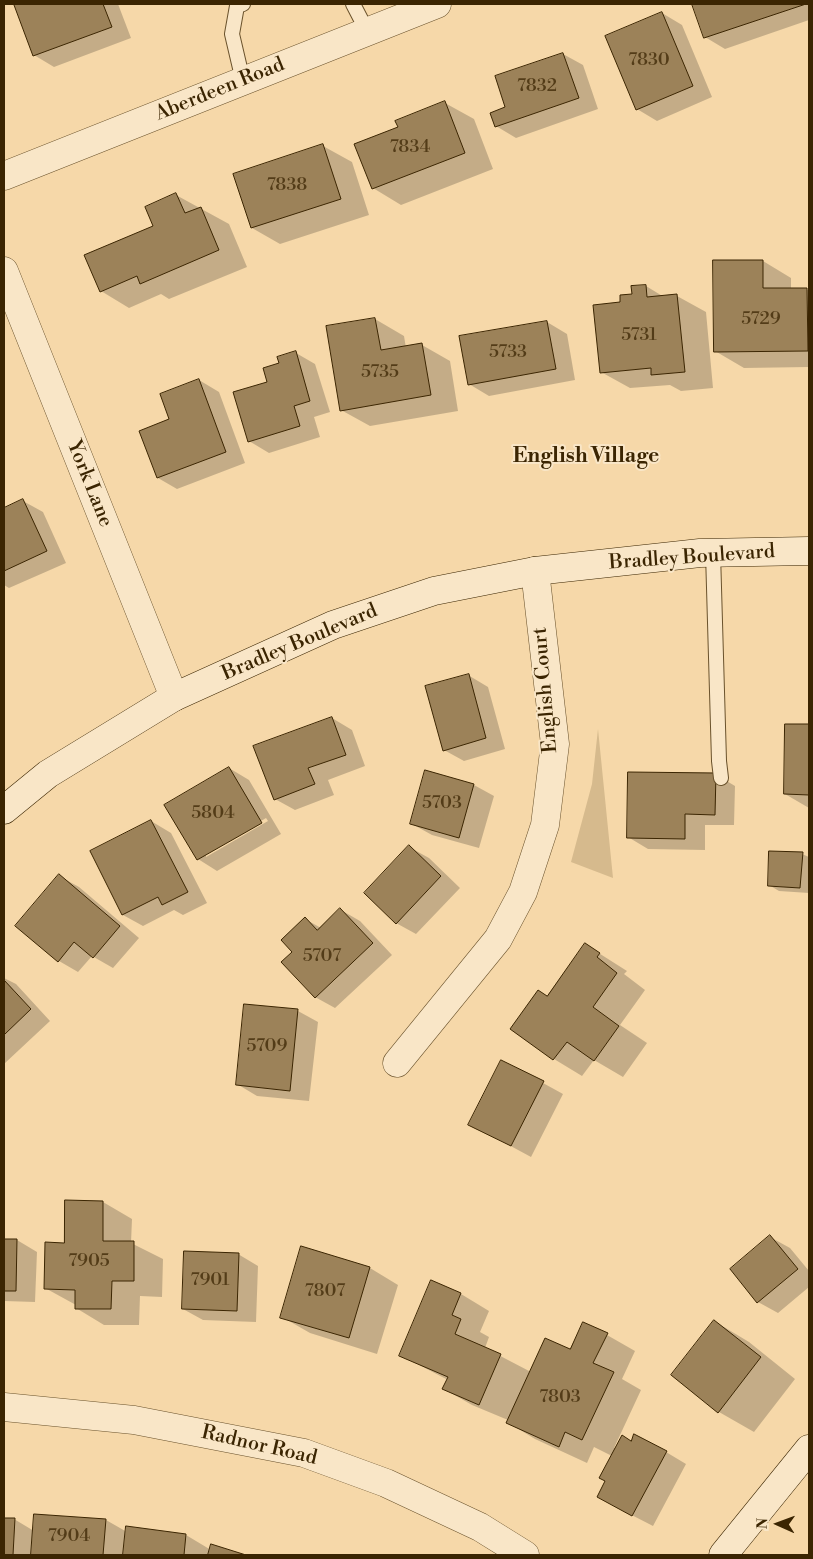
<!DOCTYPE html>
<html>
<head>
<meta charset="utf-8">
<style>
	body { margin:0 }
	#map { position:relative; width:813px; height:1559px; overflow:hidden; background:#f6d8a9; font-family:"Libre Bodoni",serif }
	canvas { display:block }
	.frame { position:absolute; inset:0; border:5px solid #3b2502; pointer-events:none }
	.north { position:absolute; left:753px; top:1499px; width:50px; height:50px; -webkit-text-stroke:4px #f9e6c7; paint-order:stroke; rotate:272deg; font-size:14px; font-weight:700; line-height:20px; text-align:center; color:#3b2502 }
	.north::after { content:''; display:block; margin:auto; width:18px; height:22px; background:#3b2502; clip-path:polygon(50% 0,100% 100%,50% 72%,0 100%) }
</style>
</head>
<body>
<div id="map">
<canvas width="813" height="1559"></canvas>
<div class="frame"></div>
<div class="north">N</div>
</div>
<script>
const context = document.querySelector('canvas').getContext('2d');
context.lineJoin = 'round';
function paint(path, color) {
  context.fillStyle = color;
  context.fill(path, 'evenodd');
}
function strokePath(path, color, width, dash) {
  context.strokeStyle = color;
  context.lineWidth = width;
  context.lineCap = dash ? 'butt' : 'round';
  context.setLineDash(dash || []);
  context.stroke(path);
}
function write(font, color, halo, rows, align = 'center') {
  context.font = font + ' "Libre Bodoni",serif';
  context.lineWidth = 4;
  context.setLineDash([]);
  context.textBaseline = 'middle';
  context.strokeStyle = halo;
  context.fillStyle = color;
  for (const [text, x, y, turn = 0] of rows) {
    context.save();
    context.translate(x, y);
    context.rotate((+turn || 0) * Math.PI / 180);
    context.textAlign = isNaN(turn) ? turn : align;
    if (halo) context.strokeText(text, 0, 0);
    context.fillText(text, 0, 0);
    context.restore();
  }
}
paint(new Path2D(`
	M598 729 613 878 571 862 592 784Z`), '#d6ba8d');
paint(new Path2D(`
	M21 4H118L131 38 54 67 34 55 16 6Z
	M694 4H809V20L725 49 705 37Z
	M662 13 682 25 712 97 657 121 637 109Z
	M563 54 583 65 598 109 516 138 496 126 507 108Z
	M445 103 474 119 493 169 401 205 373 188 400 127Z
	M323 146 352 162 369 215 280 244 252 228Z
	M176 195 229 224 247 267 169 299 161 294 129 308 101 291 155 226Z
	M763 261 791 278V289L809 290V367L744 368 715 351Z
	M646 286 664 297 677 296 706 312 713 388 681 391 670 385 630 388 601 372 622 304Z
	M375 319 404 336 406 348 422 345 450 361 458 411 370 426 341 410Z
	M547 322 567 334 575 380 489 396 469 384Z
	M296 353 315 364 330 412 314 417 320 437 269 453 249 441 269 383 280 364Z
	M199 380 219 392 245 463 177 489 158 478 171 420Z
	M23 501 43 512 66 563 9 588 4 585V509Z
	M468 675 488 687 505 749 464 761 444 750Z
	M332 718 352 730 365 766 328 780 334 795 295 810 275 799Z
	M786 725 809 726V808L785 794Z
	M229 768 249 780 281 834 217 871 198 859ZM266 818 268 821 206 857V854Z
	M426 771 474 785 494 796 479 848 432 835 412 824Z
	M715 774 735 786 734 825H705V850L648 849 628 837Z
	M151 821 171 833 207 903 183 915 174 910 143 926 123 915Z
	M409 847 429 858 460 888 416 934 396 923Z
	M802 854 809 857V893L779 891 769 885Z
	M59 876 79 887 139 938 113 968 92 956 78 972 59 961Z
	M341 910 360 921 392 955 335 1008 315 997 305 919 321 928Z
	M586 945 627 971 624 974 645 990 620 1025 647 1043 623 1077 594 1060 582 1076 554 1059 512 1029 548 997Z
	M4 978 16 984 50 1021 4 1064Z
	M246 1005 298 1011 318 1022 309 1101 257 1096 237 1084Z
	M543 1083 563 1094 531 1157 470 1124Z
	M67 1202H103L132 1219 131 1243 163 1259 162 1297 140 1296 139 1325H104L76 1308V1305L45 1288 66 1244Z
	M770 1237 790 1248 809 1271V1287L778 1313 758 1302Z
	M4 1240H17L37 1252 35 1302 4 1301Z
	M238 1254 258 1266 256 1322 203 1320 183 1309Z
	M370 1268 398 1285 377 1354 310 1333 282 1317Z
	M432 1282 461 1294 489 1311 480 1332 489 1337 485 1348 531 1372 607 1335 635 1351 622 1379 641 1390 614 1448 631 1442 666 1452 686 1464 653 1526 618 1508 606 1481 612 1456 594 1447 587 1463 535 1439 507 1422 508 1420 472 1405 444 1389 448 1380 400 1355Z
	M714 1321 749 1342 795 1379 754 1432 719 1412 673 1375Z
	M4 1519H14L34 1531 106 1520 127 1532 186 1535 211 1550 212 1546 242 1555H4Z`), '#0003');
const building = new Path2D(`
	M18 4H103L112 27 33 56 14 5Z
	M692 4H806L704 38Z
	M662 12 693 86 636 110 605 36Z
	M563 53 579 98 495 127 490 113 505 107 495 76Z
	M445 101 465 153 372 189 354 144 398 127 395 121Z
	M323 144 341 199 251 228 233 174Z
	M176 193 185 213 201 207 219 250 140 284 137 276 100 292 84 255 153 226 145 207Z
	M713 260H763V288H807L808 351 714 352Z
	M646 285 647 297 677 294 685 372 651 375V368L600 373 593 305 620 302V295L632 294 631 286Z
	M375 318 381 350 422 343 431 395 340 411 326 326Z
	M547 321 556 369 468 385 459 336Z
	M296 351 310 401 294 406 300 426 248 442 233 392 267 382 263 368 279 363 277 357Z
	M199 379 226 452 157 478 139 431 169 419 160 394Z
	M23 499 47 551 4 571V508Z
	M469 674 486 738 443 751 425 686Z
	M332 717 346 755 308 768 315 784 274 800 253 746Z
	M785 724H809V795L784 794Z
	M229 767 262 823 197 860 164 805Z
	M425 770 474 784 459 838 410 824Z
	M628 772 716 773 715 815 685 814V839L627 838Z
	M151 820 188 892 162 905 158 897 122 915 90 851Z
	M409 845 441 876 396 924 364 893Z
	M769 851 803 852 800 888 768 886Z
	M59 874 120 926 93 958 74 942 58 962 15 926Z
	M340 908 373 943 315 998 281 962 292 952 281 940 305 917 317 930Z
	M585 943 600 953 597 957 617 973 593 1007 619 1026 594 1061 567 1042 553 1060 510 1029 538 990 547 996Z
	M4 980 31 1009 4 1035Z
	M244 1004 298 1009 290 1091 236 1085Z
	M501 1060 544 1081 511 1146 468 1125Z
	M65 1200 103 1201V1241H134V1281H112L111 1309H75V1290L44 1289 45 1242 64 1243Z
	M770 1235 798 1269 757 1303 730 1269Z
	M4 1239H17L16 1291H4Z
	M301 1246 370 1267 349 1338 280 1318Z
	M184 1251 239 1253 237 1311 182 1309Z
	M431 1280 461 1293 452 1315 461 1319 455 1334 501 1354 479 1405 442 1389 448 1377 399 1356Z
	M714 1320 761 1357 718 1413 671 1375Z
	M583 1322 608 1333 593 1363 614 1372 582 1440 565 1432 559 1447 506 1423 545 1338 570 1349Z
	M634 1434 667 1451 632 1516 597 1497 605 1481 599 1478 622 1435 631 1441Z
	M34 1514 106 1519 103 1555H31Z
	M4 1518H15L13 1555H4Z
	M126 1526 186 1534 184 1555H123Z
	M211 1544 246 1555H208Z`);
paint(building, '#9c8259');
strokePath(building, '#3b2502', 1);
const lane = new Path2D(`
	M243 4 237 6 232 34 243 81
	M353 4 367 31
	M713 553 719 761 721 778`);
const street = new Path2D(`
	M4 176 437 4
	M4 271 174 697
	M397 1063 498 939 523 892 545 825 555 744 535 571
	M4 1407 134 1420 304 1453 386 1483 480 1527 525 1555`);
const secondary = new Path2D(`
	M4 810 48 774 174 697 333 625 434 591 535 571 700 553 809 551
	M723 1555 809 1449`);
strokePath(lane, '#6a522c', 16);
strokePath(street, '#6a522c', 29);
strokePath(secondary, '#3b2502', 29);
strokePath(lane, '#f9e6c7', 14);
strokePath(street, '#f9e6c7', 28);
strokePath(secondary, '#f9e6c7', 28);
write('18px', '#533c18', null, [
	["7830",649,61],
	["7832",537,87],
	["7834",410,148],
	["7838",287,186],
	["5729",761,320],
	["5731",639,336],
	["5733",508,353],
	["5735",380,373],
	["5703",442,804],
	["5804",213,814],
	["5707",322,957],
	["5709",267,1047],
	["7905",89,1262],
	["7901",210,1281],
	["7807",325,1292],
	["7803",560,1398],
	["7904",69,1537]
]);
write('20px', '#3b2502', '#f9e6c7', [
	["Aberdeen Road",220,90,-22],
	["York Lane",89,484,68],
	["Bradley Boulevard",692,558,-4],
	["Bradley Boulevard",300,643,-23],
	["English Court",546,690,-95],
	["Radnor Road",259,1446,13]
]);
write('bold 21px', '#3b2502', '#f9e6c7', [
	["English Village",586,457]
]);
</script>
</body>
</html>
